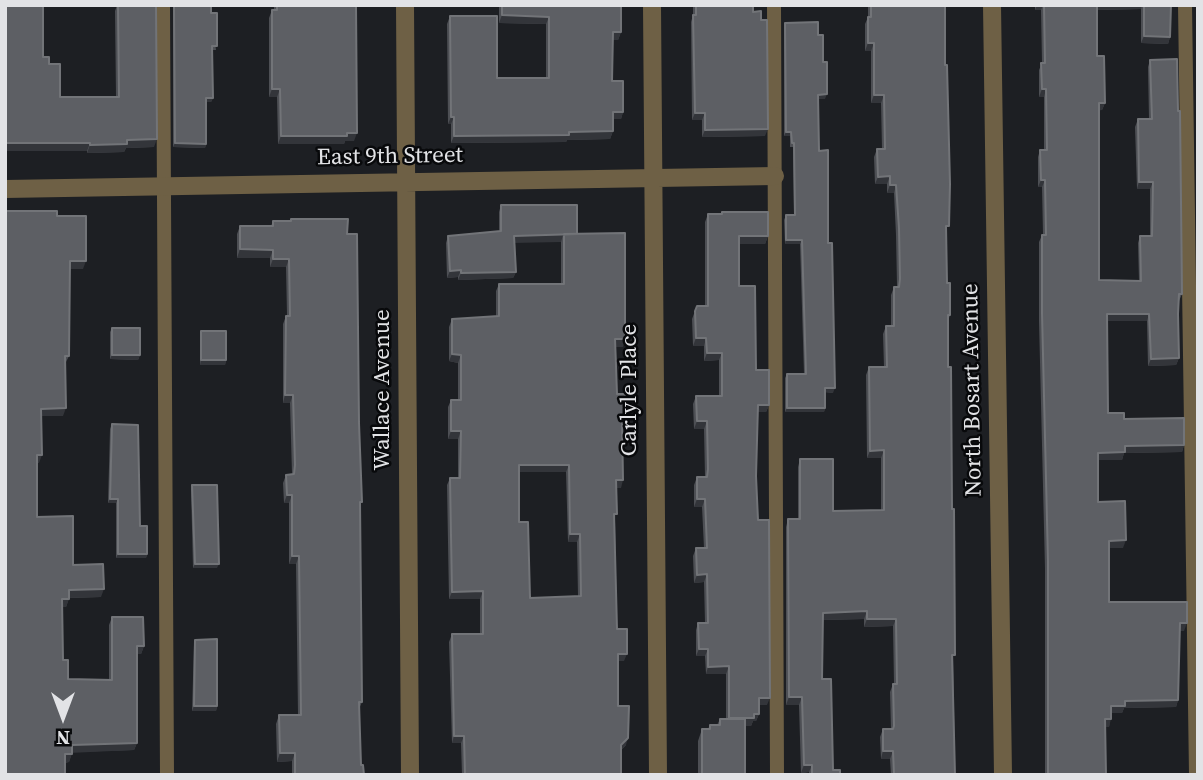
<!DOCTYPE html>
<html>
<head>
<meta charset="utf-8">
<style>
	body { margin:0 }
	#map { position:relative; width:1203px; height:780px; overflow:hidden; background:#1d1f23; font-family:"Source Serif 4",serif }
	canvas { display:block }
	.frame { position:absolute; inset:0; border:7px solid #e2e3e6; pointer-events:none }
	.north { position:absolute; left:28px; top:682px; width:70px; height:70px; -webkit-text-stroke:5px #08090b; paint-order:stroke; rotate:180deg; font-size:19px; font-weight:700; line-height:28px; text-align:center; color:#e2e3e6 }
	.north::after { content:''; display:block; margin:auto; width:24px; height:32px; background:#e2e3e6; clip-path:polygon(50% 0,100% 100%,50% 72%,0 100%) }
</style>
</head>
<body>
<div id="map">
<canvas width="1203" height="780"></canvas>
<div class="frame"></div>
<div class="north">N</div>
</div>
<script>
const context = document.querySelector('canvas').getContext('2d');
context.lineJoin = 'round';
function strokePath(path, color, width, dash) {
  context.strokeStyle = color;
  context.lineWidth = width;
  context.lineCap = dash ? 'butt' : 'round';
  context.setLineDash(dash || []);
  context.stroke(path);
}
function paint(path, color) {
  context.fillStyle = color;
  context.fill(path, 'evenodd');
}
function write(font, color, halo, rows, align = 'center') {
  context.font = font + ' "Source Serif 4",serif';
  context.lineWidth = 5;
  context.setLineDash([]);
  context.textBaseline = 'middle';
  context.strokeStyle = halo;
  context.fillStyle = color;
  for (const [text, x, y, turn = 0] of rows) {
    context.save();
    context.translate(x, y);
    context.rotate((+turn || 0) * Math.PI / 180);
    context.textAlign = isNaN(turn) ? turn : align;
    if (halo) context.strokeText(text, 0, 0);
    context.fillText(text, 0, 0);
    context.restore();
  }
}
strokePath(new Path2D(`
	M163 5 167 775
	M774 5 777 775
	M1185 5 1196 775`), '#6e6045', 14);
strokePath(new Path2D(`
	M405 5 410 775
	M652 5 658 775
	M5 189 775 176`), '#6e6045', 18);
strokePath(new Path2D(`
	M992 5 1003 775`), '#6e6045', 18);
paint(new Path2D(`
	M117 5H156L154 147 126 148 124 152 87 153V151H5L43 57 49 64 60 97H116L115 11Z
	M174 5 211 13 216 50H212L213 98 211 102H206V144L205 148 173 147V9Z
	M274 5H356L354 141H345L344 144H278L277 97H269V18L272 10H274Z
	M499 5H621V32L618 40H613L612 81 623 112 621 119H613V131L610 139 567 140 566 142 451 143V124H448L447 24 450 16 497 78H546V24L499 23Z
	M693 5H753L765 136 702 137V120H692L691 22 693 15Z
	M868 5H945L946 234 947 283 950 315 948 321 955 775H891L890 759H881L880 737 883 729H891L890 692 893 684H894L893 626 864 627V619L822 620V679L833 770 840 775H809V772L801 773 799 705H786V527L788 519H798V467L800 459 833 511 881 510V458H867L866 375 869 367H884L883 334 886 326H891V295L894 287 897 286 896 235 894 193H887V184H875L874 157 877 149H882L881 103H871V51H865V24L868 17Z
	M1035 5H1171L1170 37 1168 44 1141 43V9L1097 10V56L1105 103 1102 110H1099V280L1139 281 1138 243 1140 236H1150V189H1137L1135 127 1138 119H1149L1148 67 1150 60 1182 294 1179 301 1178 314 1179 358 1176 365 1148 366 1147 321H1107L1108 413 1124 419 1184 445 1182 452 1124 453 1122 460H1098V502L1123 548H1109V602L1184 631H1180L1178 700 1176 707 1124 708 1122 713H1111L1109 727H1105L1106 775H1045V569L1039 321V242L1042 235H1043L1042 187H1038V157L1040 150H1044V97H1039V70L1042 63 1041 10H1035Z
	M785 23 818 35 823 62 825 99H818L819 151 828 243 833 393 825 392V408L824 412H785V378L787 374H804L800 244H785L784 220 786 215H794L793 147H790V136H784V27Z
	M1198 114V223L1196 118Z
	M501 205 577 234 623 347H616L617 394 626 420 623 427H622L621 488H616L615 520 617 629 624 661H618V706L626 745 621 750V775H462L461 743H452L449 642 452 634H480V599H449L447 485 450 478H458V439H448V407L451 400H458V363L449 361V327L452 319 496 316V291L499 284H561V242H515L516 272 513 278 458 280V277L447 278 446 243 448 236 499 232V212ZM519 472H566L568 542H577L578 596 530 598 519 522Z
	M722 212 768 236 765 244H739V286L756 370 769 405 766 412H757L756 476 767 705H759V714L756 721H753L751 726H745V775H698V741L702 729H708L710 725H717L720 719H726V674H706L705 656H696V630L698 623H705L704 582 694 583 693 556 696 548H704L702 507H694V485L697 477H705L704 429H694L693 404 696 396H719V360L704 361V346H693L692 319 695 311 705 306V222L708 214H722Z
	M57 216 83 269H70L69 356 65 364 63 416H41L39 463H37V517L73 565 101 597 69 598 66 607H62L63 660 68 679 109 680V625L112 617 144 646 141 654H137V743L134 750 72 752 69 762 5 775Z
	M273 221 347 234 360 507 362 702 359 709 361 765 364 775H292V761L277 762 276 724 279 715H298L296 564H289V503H284L283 483 286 475 292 474 290 403H283V324L286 316H287L286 267H270V258H237V234L240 226H271Z
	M112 328 140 355 138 360 110 359V332Z
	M201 331 226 360 225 365H200V335Z
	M112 424 147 554 146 558H116V503H108L110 429Z
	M192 485 217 568H193L191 489Z
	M195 640 217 706 216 711H192L194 644Z`), '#4d4f54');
paint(new Path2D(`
	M1037 5H1043L1041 10H1035Z
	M1096 5H1142L1141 9 1094 10Z
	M502 15 549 17 546 24 499 23Z
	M613 32H621L618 40H610Z
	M1144 36 1170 37 1168 44 1141 43Z
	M868 43H874L871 51H865Z
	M272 89H280L277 97H269Z
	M1042 89H1046L1044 97H1039Z
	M827 94 825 99H816L818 95Z
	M874 95H884L881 103H871Z
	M206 98H213L211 102H204Z
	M1099 103H1105L1102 110 1096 111Z
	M613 112H623L621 119H610Z
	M695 113H705L702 120H692Z
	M451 117H454L451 124H448Z
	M768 129 765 136 702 137 705 130Z
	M613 131 610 139 567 140 566 142 451 143 454 136Z
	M786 132H791L790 136H784Z
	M357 133 354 141H345L344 144H278L281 136Z
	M157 139 154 147 126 148 124 152 87 153 90 145 127 140Z
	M5 143H90L87 151H5Z
	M175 143 206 144 205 148 173 147Z
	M890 176 887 184H875L878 177Z
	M1041 180H1045L1042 187H1038Z
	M1139 182H1153L1150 189H1137Z
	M890 185H896L894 193H887Z
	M563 235 561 242 512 243 514 236Z
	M739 236H768L765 244H736Z
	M786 240H802L800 244H785Z
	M240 249 273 250 270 258H237Z
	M273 259H289L286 267H270Z
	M70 261H86L83 269H67Z
	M461 270 458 277 447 278 450 271Z
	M516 272 513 278 458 280 461 273Z
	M1107 314H1149L1147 321H1105Z
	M696 338H706L704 346H693Z
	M615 339H625L623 347H613Z
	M707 353H722L719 360 704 361Z
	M452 354 461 355 458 363 449 361Z
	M112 355H140L138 360 110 359Z
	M1179 358 1176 365 1148 366 1151 359Z
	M201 360H226L225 365H200Z
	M825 388H835L833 393 824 392Z
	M285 395H293L290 403H283Z
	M758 405H769L766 412H755Z
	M66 408 63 416H38L41 409Z
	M787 408H825L824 412H785Z
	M622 420H626L623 427H619Z
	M697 421H707L704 429H694Z
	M451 431H461L458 439H448Z
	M1184 445 1182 452 1124 453 1122 460H1095L1098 453 1125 446Z
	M884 450 881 458H867L870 451Z
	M37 455H42L39 463H35Z
	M519 465H569L566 472H516Z
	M616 480H623L621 488H613Z
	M287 495H292L289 503H284Z
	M110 499H118L116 503H108Z
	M697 499H705L702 507H694Z
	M570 534H580L577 542H568Z
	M1126 540 1123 548H1106L1109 541Z
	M118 554H147L146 558H116Z
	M292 556H299L296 564H289Z
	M195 564H219L217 568H193Z
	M707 574 704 582 694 583 697 575Z
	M104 589 101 597 66 598 69 590Z
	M483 591 480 599H449L452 592Z
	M62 599H69L66 607H59Z
	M867 611 864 619 820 620 823 613Z
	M867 619H896L893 626 864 627Z
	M1180 623H1187L1184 631H1177Z
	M137 646H144L141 654H134Z
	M699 649H708L705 656H696Z
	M618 654H627L624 661H615Z
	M729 666 726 674H706L708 667Z
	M789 697H802L799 705H786Z
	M759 698H770L767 705H756Z
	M1178 700 1176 707 1124 708 1122 713H1109L1111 706 1125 701Z
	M194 706H217L216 711H192Z
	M754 714H759L756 721H753L751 726H726L729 718Z
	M1105 719H1111L1109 727H1103Z
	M454 736H464L461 743H452Z
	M628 738 626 745 618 752 621 745Z
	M137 743 134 750 69 753 72 745Z
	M883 751H893L890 759H881Z
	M280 753H295L292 761 277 762Z
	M65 754H72L69 762H62Z
	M804 765H812L809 772 801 773Z`), '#33353a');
const building = new Path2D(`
	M5 5H43V57H49V64H60V97H119L118 5H156L157 139 127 140V144L90 145V143H5Z
	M174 5H211V13H217V46H212L213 98H206V144L175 143Z
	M277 5H356L357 133H347V136H281L280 89H272V10H277Z
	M502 5H621V32H613L612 81H623V112H613V131L569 132V135L454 136V117H451L450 16H497V78H549V17L502 15Z
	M696 5H753V12L761 11V20H767L768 129 705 130V113H695L693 15H696Z
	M871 5H945V65H947L950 184 949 226H946L947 283H950V315H948V367H951L952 509H954L955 655H952L955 775H894L893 751H883V729H893L894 726 893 684H897L896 619H867V611L823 613 822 679H831L833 770H840V775H812V765H804L802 697H789L788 519H800V459H833V511L884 510V450L870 451 869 367H887L886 326H894V287H899L900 279 899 228 896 185H890V176L878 177 877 149H885L884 95H874V43H868V17H871Z
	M1044 5H1097V56H1104L1105 103H1099V280L1141 281 1140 236H1152L1153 182H1139L1138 119H1152L1150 60 1177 59 1178 111H1180L1182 294H1179L1178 314 1179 358 1151 359 1149 314H1107L1108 413H1124V419L1184 418V445L1125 446V452L1098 453V502L1125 501 1126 540 1109 541V602H1187V623H1180L1178 700 1125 701V706H1111V719H1105L1106 775H1048V561L1042 313V235H1046L1045 180H1041L1040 150H1047L1046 89H1042L1041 63H1045Z
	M1144 5H1171L1170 37 1144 36Z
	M818 22V35H823V62H827V94L818 95 819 151 828 150V243H832L835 388H825V408H787V374H806L802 240H786V215H795L794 143H792L791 132H786L785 23Z
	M501 205H577V234L514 236 516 272 461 273V270L450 271 448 236 501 231Z
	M5 211H57V216H86V261H70L69 356H65L66 408 41 409 42 455H37V517L73 516V565L103 564 104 589 69 590V599H62L63 660H68V679L112 680V617H143L144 646H137V743L72 745V754H65V775H5Z
	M722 212H768V236H739V286H755L756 370H769V405H758L756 476 758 520H769L770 698H759V714H754V718H729V666L708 667V649H699L698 623H708L707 574 697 575 696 548H707L705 499H697V477H707L708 469 707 421H697L696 396H722V353H707L706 338H696L695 311 697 306H708V214H722Z
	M291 219H348L347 234H357L359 423 362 502H360L362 702H359L361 765H363L364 775H295V753H280L279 715H301L299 556H292V495H287L286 475 294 474 295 465 293 395H285L286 316H290L289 259H273V250L240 249V226H273V221H291Z
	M625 233V339H615L617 394H625L626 420H622L623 480H616L617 514H614L617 629H627V654H618V706H629L628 738 621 745V775H465L464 736H454L452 634H483V591L452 592 450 478H460L461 431H451V400H461V355L452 354V319L499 316V284H564V234ZM519 465H569L570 534H580L581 596 530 598 528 522H519Z
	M112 328H140V355H112Z
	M201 331H226V360H201Z
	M112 424 138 425 140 526H147V554H118V499H110Z
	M192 485H217L219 564H195Z
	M217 639V706H194L195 640Z
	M720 719H745V775H702V729H710V725H720Z`);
paint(building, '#5d5f64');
strokePath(building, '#727478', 2);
write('23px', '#e2e3e6', '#08090b', [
	["East 9th Street",390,157,-1],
	["Wallace Avenue",383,390,-90],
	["Carlyle Place",630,390,-90],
	["North Bosart Avenue",973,390,-91]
]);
</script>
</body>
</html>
